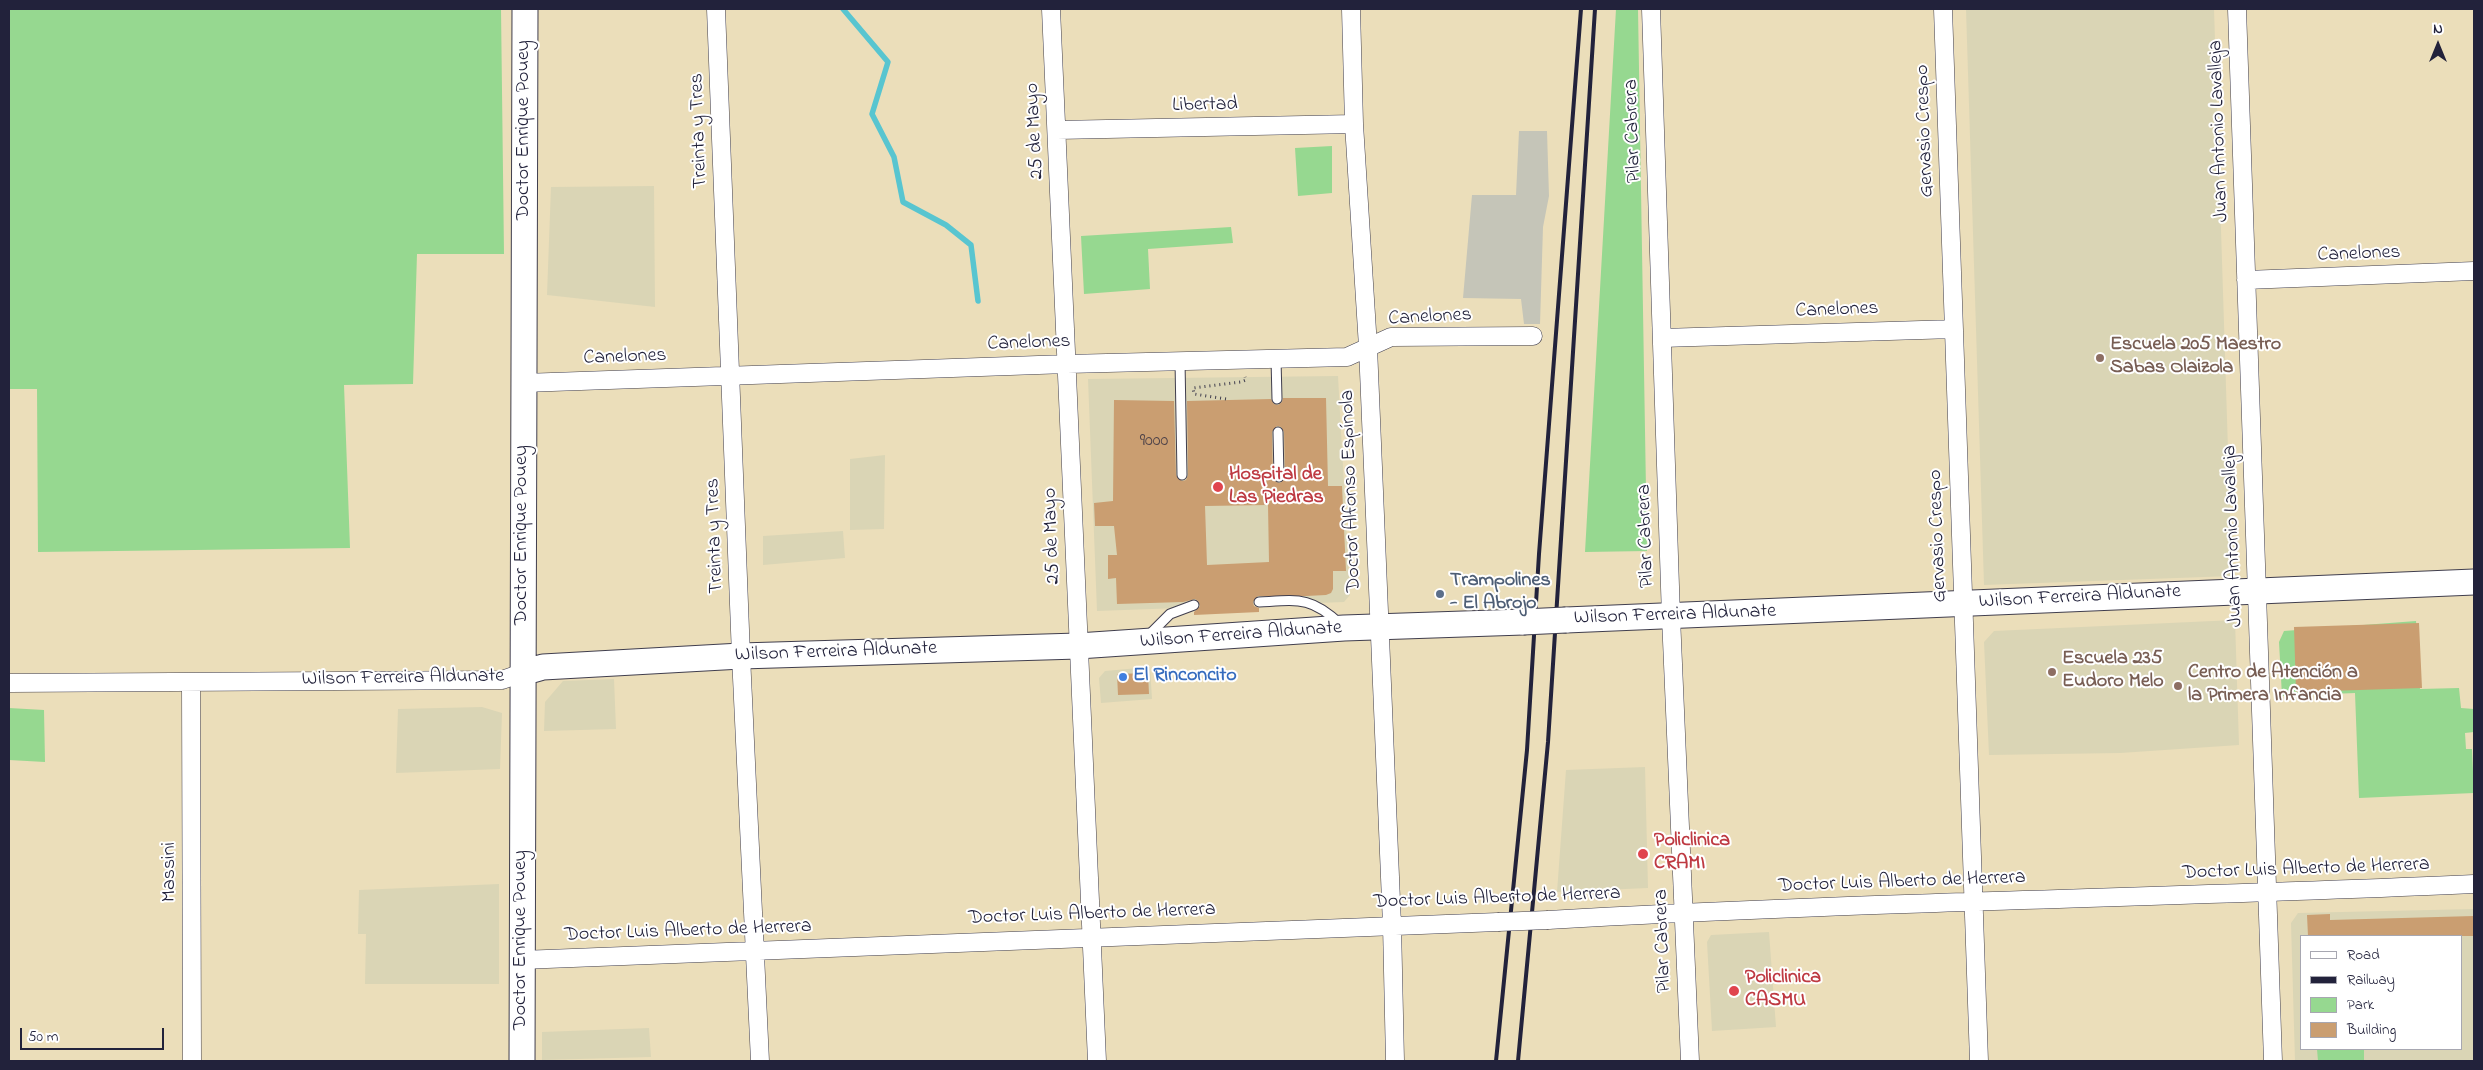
<!DOCTYPE html>
<html>
<head>
<meta charset="utf-8">
<style>
	body { margin:0 }
	#map { position:relative; width:2483px; height:1070px; overflow:hidden; background:#ebdeba; font-family:"Indie Flower",sans-serif }
	canvas { display:block }
	.frame { position:absolute; inset:0; border:10px solid #22223b; pointer-events:none }
	.legend { position:absolute; left:2300px; top:935px; width:162px; height:115px; box-sizing:border-box; background:#fff; border:1px solid #a7a7b1; margin:0; padding:6px 9px; list-style:none; font-size:15px; color:#22223b }
	.legend li { display:flex; align-items:center; gap:10px; height:25px }
	.legend b { width:25px; border:1px solid #a7a7b1 }
	.north { position:absolute; left:2413px; top:20px; width:50px; height:50px; -webkit-text-stroke:4px #fff; paint-order:stroke; rotate:0deg; font-size:14px; font-weight:700; line-height:20px; text-align:center; color:#22223b }
	.north::after { content:''; display:block; margin:auto; width:18px; height:22px; background:#22223b; clip-path:polygon(50% 0,100% 100%,50% 72%,0 100%) }
	.scale { position:absolute; left:20px; top:1028px; width:144px; height:22px; box-sizing:border-box; border:2px solid #22223b; border-top:0; padding-left:6px; font-size:15px; line-height:18px; white-space:nowrap; color:#22223b; -webkit-text-stroke:4px #fff; paint-order:stroke }
</style>
</head>
<body>
<div id="map">
<canvas width="2483" height="1070"></canvas>
<div class="frame"></div>
<ul class="legend">
<li><b style="height:6px;background:#fff"></b>Road</li>
<li><b style="height:6px;background:#22223b"></b>Railway</li>
<li><b style="height:14px;background:#96d890"></b>Park</li>
<li><b style="height:14px;background:#ca9e71"></b>Building</li>
</ul>
<div class="north">N</div>
<div class="scale">50 m</div>
</div>
<script>
const context = document.querySelector('canvas').getContext('2d');
context.lineJoin = 'round';
function paint(path, color) {
  context.fillStyle = color;
  context.fill(path, 'evenodd');
}
function strokePath(path, color, width, dash) {
  context.strokeStyle = color;
  context.lineWidth = width;
  context.lineCap = dash ? 'butt' : 'round';
  context.setLineDash(dash || []);
  context.stroke(path);
}
function write(font, color, halo, rows, align = 'center') {
  context.font = font + ' "Indie Flower",sans-serif';
  context.lineWidth = 4;
  context.setLineDash([]);
  context.textBaseline = 'middle';
  context.strokeStyle = halo;
  context.fillStyle = color;
  for (const [text, x, y, turn = 0] of rows) {
    context.save();
    context.translate(x, y);
    context.rotate((+turn || 0) * Math.PI / 180);
    context.textAlign = isNaN(turn) ? turn : align;
    if (halo) context.strokeText(text, 0, 0);
    context.fillText(text, 0, 0);
    context.restore();
  }
}
paint(new Path2D(`
	M1966 9H2214L2232 576 1984 585Z
	M654 186 655 307 547 295 551 187Z
	M1338 376 1350 595 1344 602 1097 611 1088 379Z
	M885 455 884 529 850 530V459Z
	M843 531 845 558 763 565V536Z
	M2235 620 2239 745 2120 753 1989 755 1984 642 1994 631Z
	M1150 667 1152 699 1101 703 1099 678 1105 671Z
	M614 679 616 729 544 731 545 702 563 681Z
	M482 707 502 713 500 769 396 773 398 709Z
	M1645 767 1648 888 1557 892 1566 770Z
	M499 884V984H365L366 934H358L359 890Z
	M2474 909V1061H2295L2291 923 2298 913ZM2302 936H2462V1049H2302Z
	M1769 932 1776 1027 1712 1031 1707 942 1711 935Z
	M649 1028 651 1057 542 1060V1032Z`), '#dad5b5');
paint(new Path2D(`
	M1519 131H1547L1549 196 1543 227 1540 324H1524L1521 299 1463 298 1472 195H1516Z`), '#c5c5b8');
paint(new Path2D(`
	M9 9H501L504 254H417L413 384 344 385 350 548 38 552 37 389H9Z
	M1616 9H1638L1647 551 1585 552Z
	M1332 146V193L1298 196 1295 148Z
	M1231 227 1233 243 1148 249 1150 289 1084 294 1081 236Z
	M2416 621 2420 689 2459 688 2461 708 2474 709V732L2465 733 2466 749H2472L2474 793 2359 798 2355 693 2282 696 2279 642 2284 631Z
	M9 708 44 710 45 762 9 760Z
	M2317 1049H2364V1061H2318Z`), '#96d890');
strokePath(new Path2D(`
	M843 9 888 62 872 114 894 157 903 202 946 225 971 245 978 301`), '#58c5d0', 5.5);
paint(new Path2D(`
	M1283 398H1326L1328 486H1342L1346 571H1333V589L1331 593 1326 595 1306 596H1258L1253 602 1254 606 1259 608V612L1194 615V612L1200 606 1198 601 1195 599 1183 602 1117 604 1116 578 1108 579V555H1117L1114 526H1095L1094 503 1113 501 1114 400 1174 401 1176 475 1182 481 1186 480 1188 475 1187 401 1271 399 1274 404 1278 405 1282 402ZM1277 426 1281 427 1284 432 1285 477 1280 483 1276 482 1273 477 1272 432ZM1268 505 1269 562 1207 565 1205 506Z
	M2419 623 2422 688 2296 692 2294 627Z
	M1148 673 1149 694 1118 695 1117 674Z
	M2330 914V920L2474 916V936H2308L2307 915Z`), '#ca9e71');
const lane = new Path2D(`
	M1276 359 1277 399
	M1180 361 1182 475
	M1278 432 1279 477
	M1259 602C1297 600 1311 596 1340 624
	M1148 636 1170 614 1194 605`);
const street = new Path2D(`
	M716 9 741 656 760 1061
	M1051 9 1097 1061
	M1351 9 1354 124 1368 347 1392 925 1395 1061
	M1651 9 1671 617 1690 1061
	M1943 9 1979 1061
	M2237 9 2273 1061
	M1057 130 1354 124
	M2246 280 2474 271
	M1662 338 1954 329
	M523 383 1067 364 1347 357 1391 337 1533 336
	M191 682 192 1061
	M9 683 502 680 522 673
	M1548 920C1856 902 2166 898 2474 884
	M521 960 1498 922`);
const secondary = new Path2D(`
	M1566 620 2474 582
	M522 673 543 667 741 656 1078 646 1344 628 1523 622
	M522 1061 525 9`);
strokePath(lane, '#403e4e', 11);
strokePath(street, '#403e4e', 19);
strokePath(secondary, '#403e4e', 27);
strokePath(new Path2D(`
	M1226 399 1194 394 1193 388 1241 382 1246 380 1245 377`), '#403e4e', 3, [1, 4]);
strokePath(lane, '#fff', 9);
strokePath(street, '#fff', 18);
strokePath(secondary, '#fff', 25);
strokePath(new Path2D(`
	M1496 1061 1527 750 1539 554 1581 9
	M1518 1061 1548 742 1595 9`), '#22223b', 4);
const streetBridge = new Path2D(`
	M1498 922 1548 920`);
const secondaryBridge = new Path2D(`
	M1523 622 1566 620`);
strokePath(streetBridge, '#403e4e', 19, []);
strokePath(secondaryBridge, '#403e4e', 27, []);
strokePath(streetBridge, '#fff', 18);
strokePath(secondaryBridge, '#fff', 25);
for (const [x, y, r, color] of [
	[2100,358,5,"#8d6e63"],
	[1218,487,6,"#e0444e"],
	[1440,594,5,"#5c6f8a"],
	[2052,672,5,"#8d6e63"],
	[1123,677,5,"#3f7fe0"],
	[2178,686,5,"#8d6e63"],
	[1643,854,6,"#e0444e"],
	[1734,991,6,"#e0444e"]
]) {
  const dot = new Path2D();
  dot.arc(x, y, r, 0, 2 * Math.PI);
  context.fillStyle = color;
  context.fill(dot);
  strokePath(dot, '#fff', 2);
}
write('18px', '#4c4148', null, [
	["9000",1154,442]
]);
write('20px', '#22223b', '#fff', [
	["Libertad",1205,106,-1],
	["Doctor Enrique Pouey",525,130,-90],
	["Treinta y Tres",700,131,-92],
	["25 de Mayo",1036,131,-93],
	["Pilar Cabrera",1634,131,-92],
	["Gervasio Crespo",1926,131,-92],
	["Juan Antonio Lavalleja",2220,131,-92],
	["Canelones",2359,255,-2],
	["Canelones",1837,311,-2],
	["Canelones",1430,318,-3],
	["Canelones",1029,344,-2],
	["Canelones",625,358,-2],
	["Doctor Alfonso Espínola",1352,491,-92],
	["Doctor Enrique Pouey",523,535,-90],
	["Treinta y Tres",716,536,-92],
	["25 de Mayo",1053,536,-92],
	["Pilar Cabrera",1647,536,-92],
	["Gervasio Crespo",1939,536,-92],
	["Juan Antonio Lavalleja",2234,536,-92],
	["Wilson Ferreira Aldunate",2080,598,-3],
	["Wilson Ferreira Aldunate",1675,616,-2],
	["Wilson Ferreira Aldunate",1241,636,-4],
	["Wilson Ferreira Aldunate",836,653,-2],
	["Wilson Ferreira Aldunate",403,679,-1],
	["Doctor Luis Alberto de Herrera",2306,870,-2],
	["Massini",171,872,-90],
	["Doctor Luis Alberto de Herrera",1902,883,-2],
	["Doctor Luis Alberto de Herrera",1497,899,-2],
	["Doctor Luis Alberto de Herrera",1092,915,-2],
	["Doctor Luis Alberto de Herrera",688,932,-2],
	["Doctor Enrique Pouey",522,940,-90],
	["Pilar Cabrera",1664,941,-92]
]);
write('bold 20px', '#785e54', '#fff', [
	["Escuela 205 Maestro",2110,346],
	["Sabas Olaizola",2110,369],
	["Escuela 235",2062,660],
	["Eudoro Melo",2062,683],
	["Centro de Atención a",2188,674],
	["la Primera Infancia",2188,697]
], 'left');
write('bold 20px', '#be3a42', '#fff', [
	["Hospital de",1229,476],
	["Las Piedras",1229,499],
	["Policlinica",1654,842],
	["CRAMI",1654,865],
	["Policlinica",1745,979],
	["CASMU",1745,1002]
], 'left');
write('bold 20px', '#4e5e75', '#fff', [
	["Trampolines",1450,582],
	["- El Abrojo",1450,605]
], 'left');
write('bold 20px', '#366cbe', '#fff', [
	["El Rinconcito",1133,677]
], 'left');
</script>
</body>
</html>
